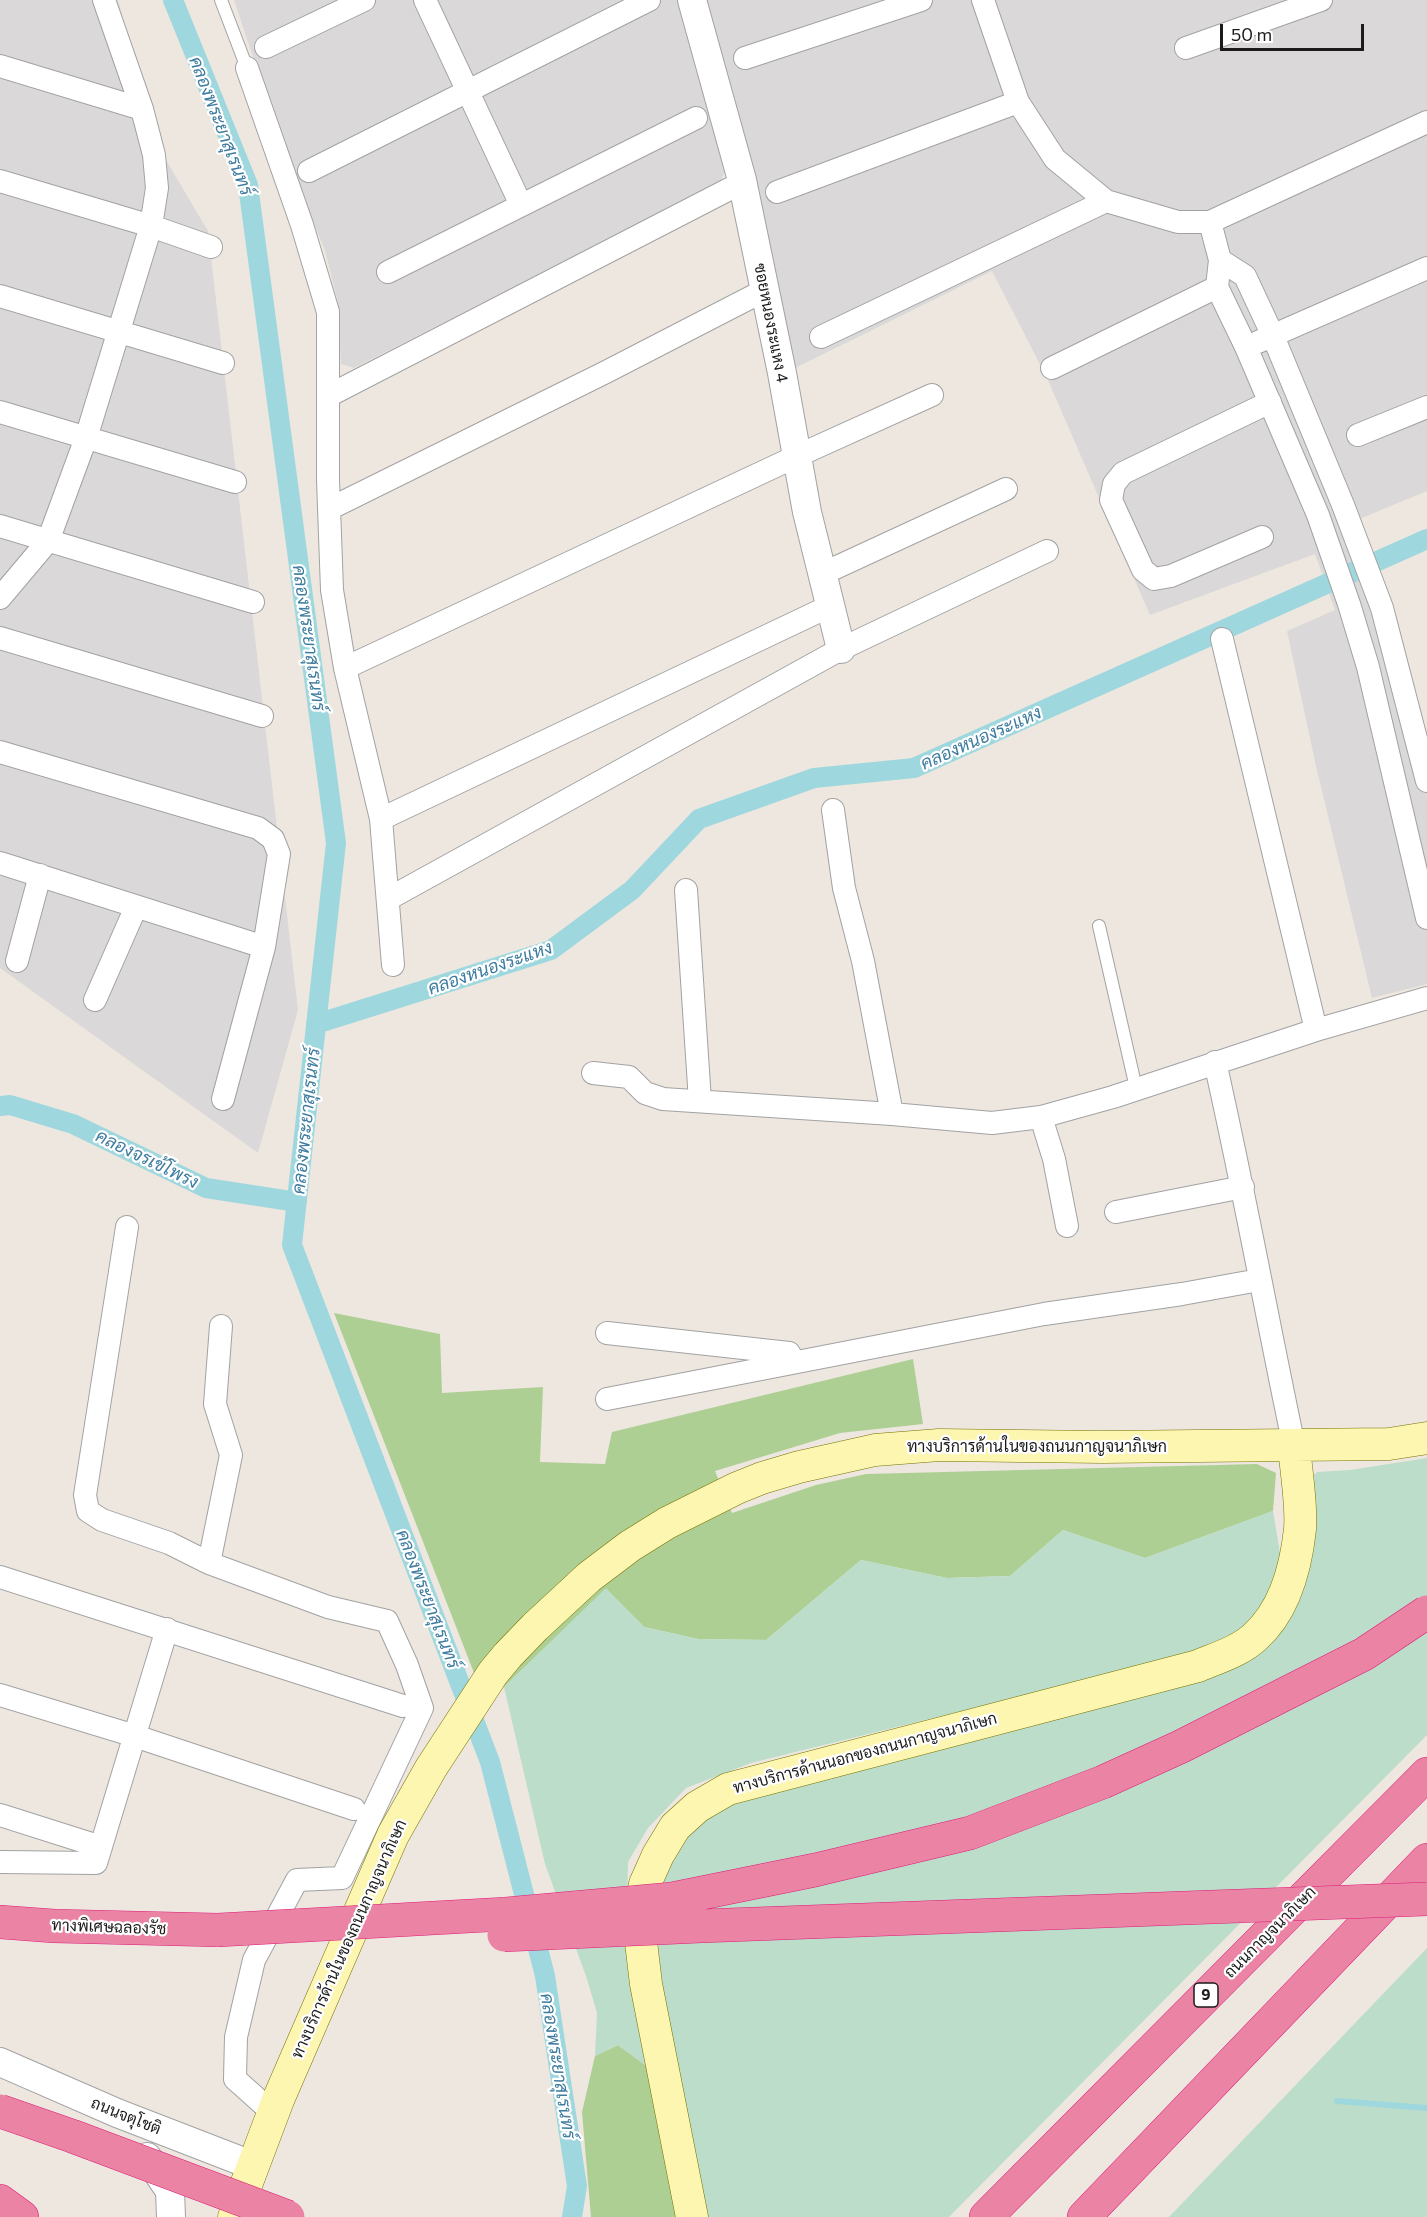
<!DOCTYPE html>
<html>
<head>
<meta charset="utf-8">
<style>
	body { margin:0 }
	#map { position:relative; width:1427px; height:2217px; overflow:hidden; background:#eee7e0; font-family:Commissioner,sans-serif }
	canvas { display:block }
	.scale { position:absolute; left:1220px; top:24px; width:144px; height:27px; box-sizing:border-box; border:3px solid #1b1b1b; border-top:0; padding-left:8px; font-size:18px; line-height:21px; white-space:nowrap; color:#1b1b1b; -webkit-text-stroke:4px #fff; paint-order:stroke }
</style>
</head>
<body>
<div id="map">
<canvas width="1427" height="2217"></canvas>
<div class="scale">50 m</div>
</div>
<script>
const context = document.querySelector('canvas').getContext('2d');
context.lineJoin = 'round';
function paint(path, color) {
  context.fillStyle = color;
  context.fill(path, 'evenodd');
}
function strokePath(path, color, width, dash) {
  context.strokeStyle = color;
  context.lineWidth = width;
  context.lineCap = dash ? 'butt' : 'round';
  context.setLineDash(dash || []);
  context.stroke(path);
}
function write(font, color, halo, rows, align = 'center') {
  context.font = font + ' Commissioner,Sarabun,sans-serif';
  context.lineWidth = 4.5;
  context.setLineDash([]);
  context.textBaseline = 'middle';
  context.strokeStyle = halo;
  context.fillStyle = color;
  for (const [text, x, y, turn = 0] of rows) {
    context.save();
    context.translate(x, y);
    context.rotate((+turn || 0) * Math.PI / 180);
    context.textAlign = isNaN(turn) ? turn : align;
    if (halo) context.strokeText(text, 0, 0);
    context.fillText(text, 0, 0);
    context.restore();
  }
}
paint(new Path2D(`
	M0 0H118L157 145 208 231 298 1010 258 1153 0 968Z
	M234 0H678L725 172 720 182 354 368 341 364 338 303 325 250 288 162Z
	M702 0H1427V491L1357 520 1427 747V984L1372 998 1316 766 1287 631 1335 610 1315 554 1150 615 1047 378 992 271 793 369Z`), '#dad8d8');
paint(new Path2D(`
	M334 1313 440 1334 442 1393 543 1387 540 1462 605 1464 612 1432 913 1359 923 1424 840 1433 715 1471 732 1513 816 1485 866 1474 1257 1464 1276 1473 1273 1511 1145 1558 1063 1530 1010 1576 947 1578 861 1560 766 1640 698 1639 644 1627 606 1589 504 1687 483 1696Z
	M618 2045 652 2070 679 2217H591L582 2112 595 2056Z`), '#adcf93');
paint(new Path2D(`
	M1427 1458V1735L949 2217H705L653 1947 657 1879 691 1826 716 1808 1261 1648 1308 1481 1317 1472 1350 1470Z
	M1273 1511 1280 1553 1273 1585 1257 1620 1220 1647 751 1763 686 1788 648 1828 628 1862 626 1938 652 2070 618 2045 595 2056 597 2013 586 1976 545 1864 504 1687 606 1588 644 1627 698 1639 766 1640 861 1560 947 1578 1010 1576 1063 1530 1145 1558Z
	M1427 1948V2217H1169Z`), '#bcddc9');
strokePath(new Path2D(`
	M1337 2101 1427 2108`), '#9ed8de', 6);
strokePath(new Path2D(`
	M173 0 248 185 336 843 292 1245 490 1762 545 1976 577 2186 572 2217
	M316 1024 551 950 632 890 699 819 814 778 914 768 1427 539
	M0 1106 10 1105 73 1124 206 1188 297 1202`), '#9ed8de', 20);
const service = new Path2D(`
	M221 0 247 68
	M1099 926 1136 1088`);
const minor = new Path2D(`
	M425 0 521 205
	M983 0 1018 102 1055 159 1106 201 1178 222H1210L1220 260 1217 287 1246 347 1318 515 1349 604 1368 667 1427 918
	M266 47 364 0
	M1186 48 1321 0
	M745 58 921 0
	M0 66 142 109
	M247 68 302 225 328 312V480L332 590 345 668 381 819 393 965
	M309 171 649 0
	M0 181 151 226 211 247
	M777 192 1018 102
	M1210 222 1427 122
	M1220 260 1245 276 1273 336 1343 505 1382 608 1427 781
	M388 272 696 118
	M0 296 223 363
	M821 337 1106 201
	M1258 342 1427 268
	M1052 368 1217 287
	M328 396 743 182
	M0 412 235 482
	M1358 435 1427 407
	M329 509 604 373 765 290
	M0 526 253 602
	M1262 537 1171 576 1154 579 1143 570 1111 500 1114 484 1123 473 1270 402
	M822 574 1006 489
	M0 598 48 541 86 438 151 226 157 188 154 155 142 109 104 0
	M0 638 262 716
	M1222 639 1316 1030
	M345 668 797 456 932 395
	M0 752 258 828 273 839 279 854 264 947 223 1099
	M833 810 844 888 863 961 892 1114
	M381 819 830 606
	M0 863 264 947
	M686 890 700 1101
	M388 899 841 649 1047 551
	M17 961 40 875
	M95 1000 136 907
	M1215 1062C1244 1190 1267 1318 1294 1446
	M593 1073 629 1077 645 1093 663 1099 892 1114 992 1123 1041 1117 1113 1097 1316 1030 1427 998
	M1041 1117 1054 1159 1067 1226
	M1116 1212 1243 1187
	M127 1227 85 1495 88 1511 102 1520 169 1543 209 1563 328 1607 387 1621 407 1665 422 1708 342 1878 297 1880 254 1960 236 2037 235 2079 273 2113
	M607 1333 789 1353 794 1361
	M607 1399 1044 1314 1182 1294 1259 1280
	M209 1563 231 1455 215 1404 221 1326
	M0 1577 403 1706
	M0 1695 135 1736 354 1809
	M0 1815 101 1847
	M0 1862 96 1863 167 1629`);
const tertiary = new Path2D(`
	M692 0 742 180 782 373 807 512 841 649
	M0 2062 117 2113 254 2166
	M147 2157 170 2191 171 2217`);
const secondary = new Path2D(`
	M234 2217 278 2100 393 1835 431 1768 493 1673 508 1655 535 1627 589 1577 630 1546 667 1523 737 1488 762 1478 799 1467 875 1450 939 1445 1102 1447 1389 1444 1427 1438
	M692 2217 646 1984 638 1917 645 1884 658 1855 675 1827 697 1807 728 1789 1198 1666C1217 1658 1240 1651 1255 1637 1285 1610 1296 1567 1300 1529 1302 1506 1296 1470 1294 1446`);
const motorway = new Path2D(`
	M0 1922 54 1926 218 1930
	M0 2201 22 2217
	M986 2217 1427 1774
	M1084 2217 1427 1860`);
strokePath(service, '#a2a2a2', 14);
strokePath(minor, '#a2a2a2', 24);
strokePath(tertiary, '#a2a2a2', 30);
strokePath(secondary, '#757200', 33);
strokePath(motorway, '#de1b78', 34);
strokePath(service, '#fff', 12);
strokePath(minor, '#fff', 22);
strokePath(tertiary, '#fff', 28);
strokePath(secondary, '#fcf6b0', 32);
strokePath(motorway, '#ea83a4', 33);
const motorwayBridge = new Path2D(`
	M218 1930 506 1914 672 1899 815 1870 970 1833 1103 1782 1180 1747 1364 1654 1427 1612
	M504 1935 701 1926 1427 1899
	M0 2111 72 2136 288 2217`);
strokePath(motorwayBridge, '#de1b78', 34, []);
strokePath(motorwayBridge, '#ea83a4', 33);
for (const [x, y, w] of [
	[1206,1995,24]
]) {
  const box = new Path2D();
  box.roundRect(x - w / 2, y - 12, w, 24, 4.5);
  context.fillStyle = '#fff';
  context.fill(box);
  strokePath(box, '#1b1b1b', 1.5);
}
write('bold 15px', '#1b1b1b', null, [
	["9",1206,1995]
]);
write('16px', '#1b1b1b', '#fff', [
	["ซอยหนองระแหง 4",771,323,79],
	["ทางบริการด้านในของถนนกาญจนาภิเษก",1037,1447],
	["ทางบริการด้านนอกของถนนกาญจนาภิเษก",865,1753,-15],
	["ทางพิเศษฉลองรัช",109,1927,2],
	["ถนนกาญจนาภิเษก",1270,1932,-45],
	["ทางบริการด้านในของถนนกาญจนาภิเษก",349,1939,-66],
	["ถนนจตุโชติ",126,2116,22]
]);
write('italic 18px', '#3f7c9f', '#fff', [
	["คลองพระยาสุเรนทร์",221,126,69],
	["คลองพระยาสุเรนทร์",309,638,82],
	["คลองหนองระแหง",981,738,-24],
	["คลองหนองระแหง",490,968,-19],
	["คลองพระยาสุเรนทร์",306,1121,-84],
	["คลองจรเข้โพรง",147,1159,26],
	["คลองพระยาสุเรนทร์",428,1599,69],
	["คลองพระยาสุเรนทร์",558,2066,81]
]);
</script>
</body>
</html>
